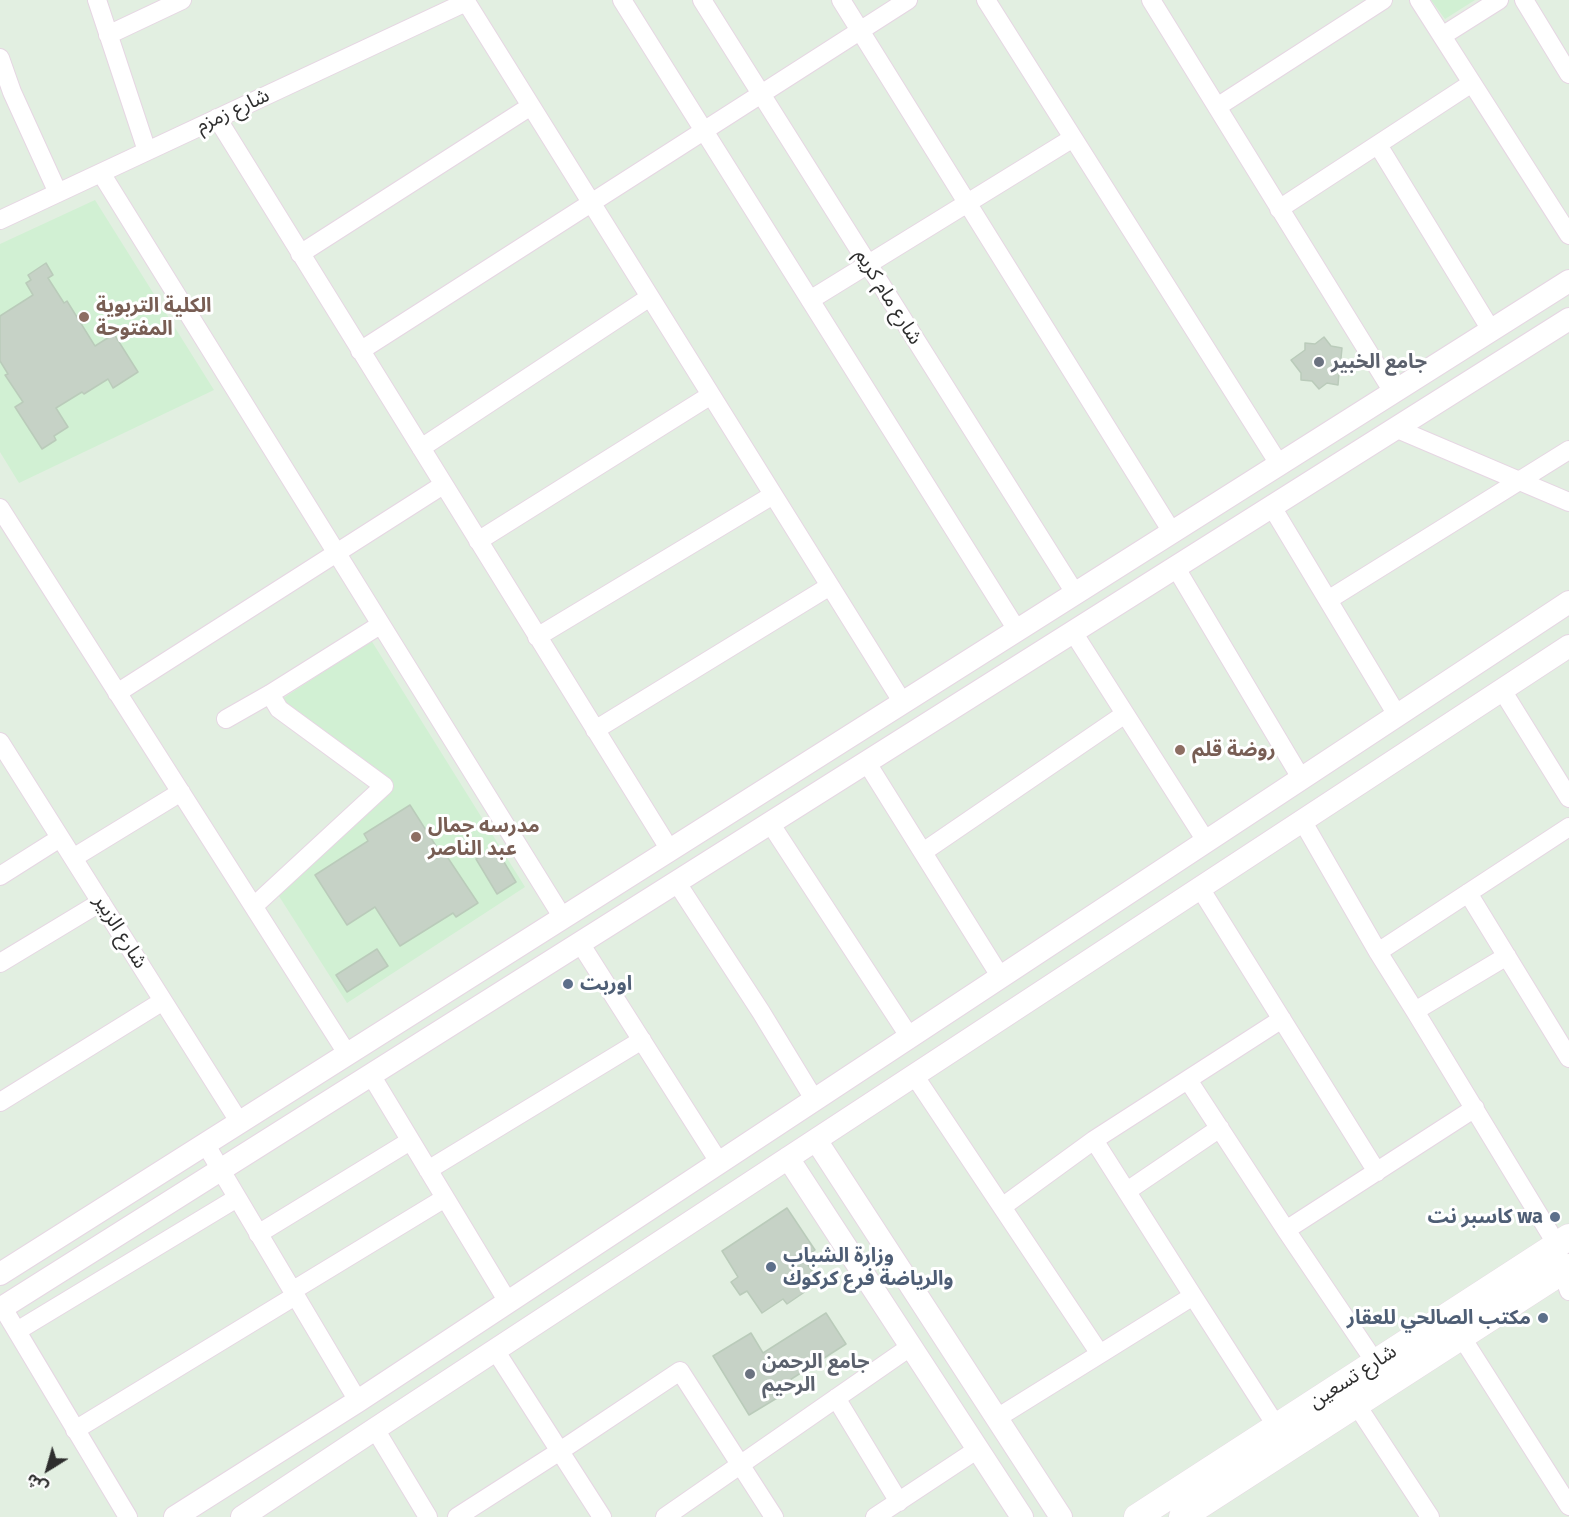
<!DOCTYPE html>
<html>
<head>
<meta charset="utf-8">
<style>
	body { margin:0 }
	#map { position:relative; width:1569px; height:1517px; overflow:hidden; background:#e2efe1; font-family:"Fira Sans","Noto Sans Arabic",sans-serif }
	canvas { display:block }
	.north { position:absolute; left:18px; top:1439px; width:60px; height:60px; -webkit-text-stroke:4px #fff; paint-order:stroke; rotate:217deg; font-size:16px; font-weight:700; line-height:24px; text-align:center; color:#2e2e2e }
	.north::after { content:''; display:block; margin:auto; width:21px; height:27px; background:#2e2e2e; clip-path:polygon(50% 0,100% 100%,50% 72%,0 100%) }
</style>
</head>
<body>
<div id="map">
<canvas width="1569" height="1517"></canvas>
<div class="north">ش</div>
</div>
<script>
const context = document.querySelector('canvas').getContext('2d');
context.lineJoin = 'round';
function paint(path, color) {
  context.fillStyle = color;
  context.fill(path, 'evenodd');
}
function strokePath(path, color, width, dash) {
  context.strokeStyle = color;
  context.lineWidth = width;
  context.lineCap = dash ? 'butt' : 'round';
  context.setLineDash(dash || []);
  context.stroke(path);
}
function write(font, color, halo, rows, align = 'center') {
  context.font = font + ' "Fira Sans","Noto Sans Arabic",sans-serif';
  context.lineWidth = 6;
  context.setLineDash([]);
  context.textBaseline = 'middle';
  context.strokeStyle = halo;
  context.fillStyle = color;
  for (const [text, x, y, turn = 0] of rows) {
    context.save();
    context.translate(x, y);
    context.rotate((+turn || 0) * Math.PI / 180);
    context.textAlign = isNaN(turn) ? turn : align;
    if (halo) context.strokeText(text, 0, 0);
    context.fillText(text, 0, 0);
    context.restore();
  }
}
paint(new Path2D(`
	M1431 0H1475L1445 19Z
	M95 200 214 390 19 483 0 452V244Z
	M371 640 525 887 347 1003 277 893 394 787 279 701Z`), '#d1f0d3');
const building = new Path2D(`
	M46 263 53 275 48 278 64 303 67 301 95 346 114 334 138 372 113 388 108 379 84 394 82 392 56 408 68 427 54 436 56 440 42 449 15 407 23 402 5 375 8 374 0 361V316L33 295 26 283 31 280 28 275Z
	M1324 337 1331 346 1342 348 1341 358 1348 366 1339 373 1338 385 1327 383 1319 389 1312 381 1301 380V373L1291 360 1305 350V343L1315 344Z
	M410 805 443 857 446 855 478 903 456 917 453 913 400 946 375 907 347 925 315 875 368 841 364 834Z
	M495 847 516 882 497 894 476 859Z
	M377 949 388 966 347 992 336 975Z
	M787 1208 815 1250 803 1258 817 1278 806 1285 809 1289 787 1304 783 1299 762 1313 747 1291 740 1295 731 1282 738 1277 722 1251Z
	M826 1313 846 1344 782 1385 787 1392 749 1415 713 1356 751 1333 763 1353Z`);
paint(building, '#c6d2c6');
strokePath(building, '#bacbba', 1.5);
const minor = new Path2D(`
	M97 0 147 151
	M465 0 903 703
	M622 0 1017 630
	M702 0 1075 593
	M841 0 1172 532
	M986 0 1279 464
	M1151 0 1393 392
	M1419 0 1569 235
	M1524 0 1569 74
	M108 35 182 0
	M1442 36 1499 0
	M0 58 12 92 58 193
	M1217 107 1383 0
	M217 118 670 850
	M1378 145 1491 330
	M101 173 563 918
	M1279 209 1472 83
	M0 220 466 2
	M300 254 531 106
	M810 300 1073 138
	M360 351 908 0
	M1395 428 1569 502
	M421 448 650 297
	M1272 507 1397 715
	M0 508 348 1055
	M478 541 711 395
	M1176 568 1301 778
	M1328 600 1569 450
	M1073 632 1206 841
	M537 637 773 495
	M1502 690 1569 798
	M117 693 443 485
	M226 719 270 694 380 625
	M595 730 830 586
	M0 742 240 1123
	M867 763 1000 976
	M1303 822 1378 952 1415 1011 1551 1235C1560 1253 1562 1272 1569 1291
	M770 823 909 1036
	M923 852 1125 714
	M73 858 181 792
	M0 876 60 838
	M677 883 761 1012 814 1099
	M1200 888 1377 1172
	M1468 893 1569 1058
	M254 906 384 786 279 709 270 694
	M580 943 719 1162
	M1378 952 1569 827
	M0 963 101 902
	M1415 1011 1507 956
	M371 1075 508 1302
	M914 1075 1100 1354 1193 1296
	M1188 1080 1286 1230 1375 1362
	M0 1102 163 1001
	M1094 1140 1193 1296 1277 1427
	M206 1145 358 1401
	M428 1170 642 1040
	M1127 1191 1220 1128
	M1002 1207 1094 1140 1282 1019
	M1286 1230 1475 1108
	M258 1234 410 1141
	M292 1291 445 1198
	M3 1308 128 1517
	M17 1331 237 1198
	M1461 1336 1569 1506
	M495 1350 602 1517
	M836 1398 899 1502
	M1356 1404 1430 1517
	M997 1418 1100 1354
	M375 1429 428 1517
	M75 1430 295 1296
	M457 1517 560 1451 680 1371 774 1517
	M665 1517 910 1347
	M875 1517 978 1449`);
const tertiary = new Path2D(`
	M816 1140 1061 1517
	M788 1158 1022 1517
	M0 1274 1569 281
	M0 1309 1569 319
	M175 1517 358 1401 1569 602
	M242 1517 375 1429 1569 646`);
const secondary = new Path2D(`
	M1137 1517 1569 1237
	M1182 1517 1569 1267`);
strokePath(minor, '#e6d6e3', 20);
strokePath(tertiary, '#e6d6e3', 24);
strokePath(secondary, '#e6d6e3', 27);
strokePath(minor, '#fff', 18);
strokePath(tertiary, '#fff', 22);
strokePath(secondary, '#fff', 26);
for (const [x, y, r, color] of [
	[84,317,6,"#8d6e63"],
	[1319,362,6,"#6b7280"],
	[1180,750,6,"#8d6e63"],
	[416,837,6,"#8d6e63"],
	[568,984,6,"#5c6f8a"],
	[1555,1217,6,"#5c6f8a"],
	[771,1267,6,"#5c6f8a"],
	[1543,1318,6,"#5c6f8a"],
	[750,1374,6,"#6b7280"]
]) {
  const dot = new Path2D();
  dot.arc(x, y, r, 0, 2 * Math.PI);
  context.fillStyle = color;
  context.fill(dot);
  strokePath(dot, '#fff', 2);
}
write('20px', '#2e2e2e', '#fff', [
	["شارع زمزم",233,111,-25],
	["شارع مام كريم",888,297,58],
	["شارع الزبير",120,932,58],
	["شارع تسعين",1353,1377,-33]
]);
write('bold 20px', '#785e54', '#fff', [
	["الكلية التربوية",96,306],
	["المفتوحة",96,329],
	["روضة قلم",1192,750],
	["مدرسه جمال",428,826],
	["عبد الناصر",428,849]
], 'left');
write('bold 20px', '#5b616d', '#fff', [
	["جامع الخبير",1331,362],
	["جامع الرحمن",762,1362],
	["الرحيم",762,1385]
], 'left');
write('bold 20px', '#4e5e75', '#fff', [
	["اوربت",580,984],
	["كاسبر نت wa",1543,1217,"right"],
	["وزارة الشباب",783,1256],
	["والرياضة فرع كركوك",783,1279],
	["مكتب الصالحي للعقار",1531,1318,"right"]
], 'left');
</script>
</body>
</html>
